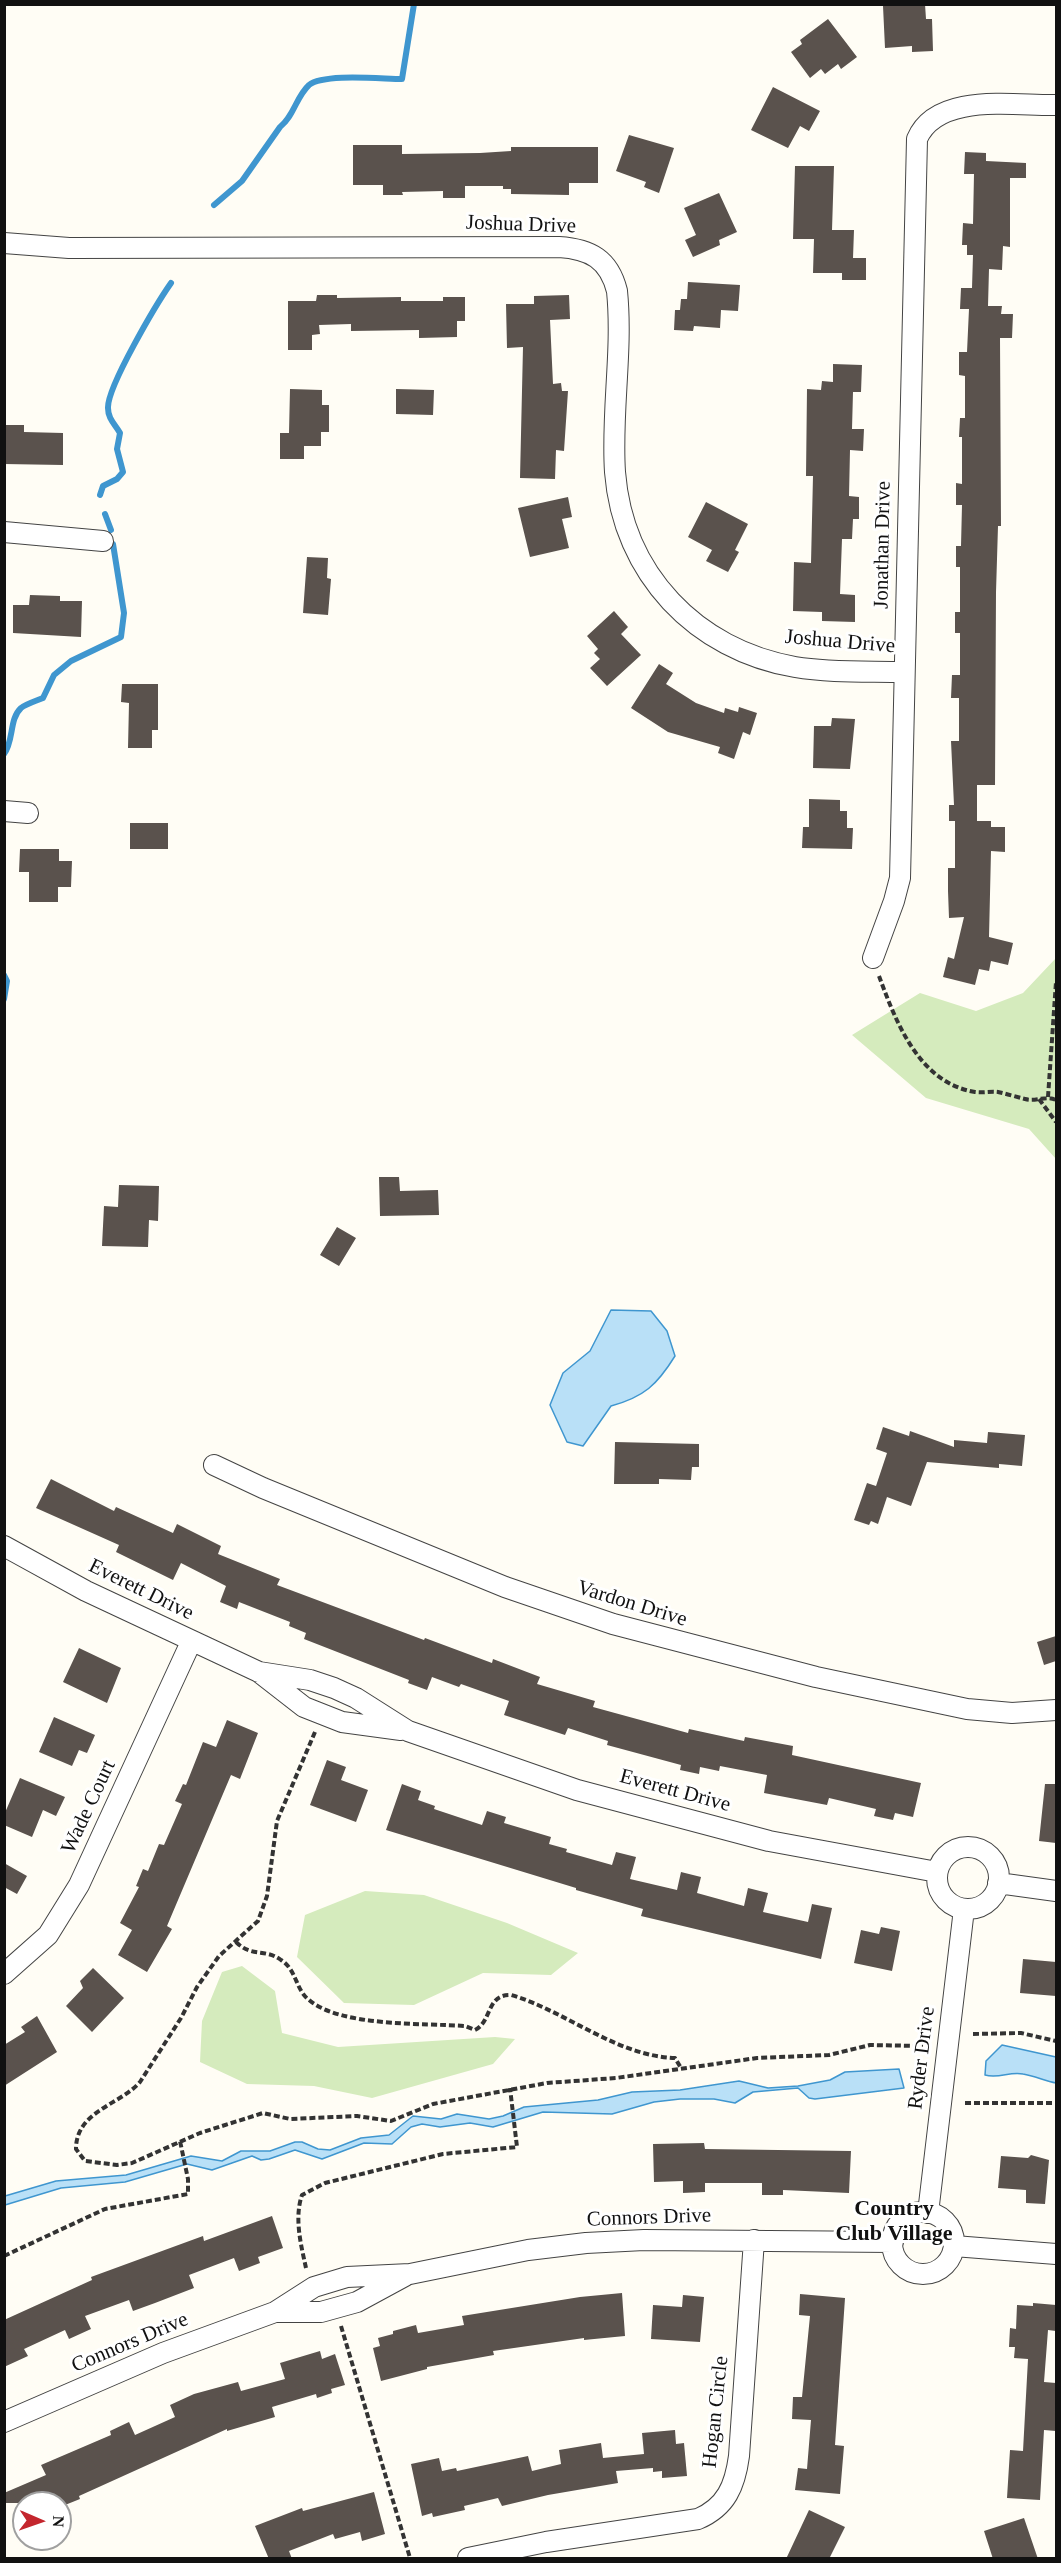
<!DOCTYPE html>
<html>
<head>
<meta charset="utf-8">
<style>
	body { margin:0 }
	#map { position:relative; width:1061px; height:2563px; overflow:hidden; background:#fffdf5; font-family:"Times New Roman",serif }
	canvas { display:block }
	.frame { position:absolute; inset:0; border:6px solid #111; pointer-events:none }
	.north { position:absolute; left:12px; top:2491px; width:60px; height:60px; box-sizing:border-box; background:#fff; border:2px solid #a0a0a0; border-radius:50%; rotate:92deg; font-size:16px; font-weight:700; line-height:24px; text-align:center; color:#111 }
	.north::after { content:''; display:block; margin:auto; width:21px; height:27px; background:#c4262e; clip-path:polygon(50% 0,100% 100%,50% 72%,0 100%) }
</style>
</head>
<body>
<div id="map">
<canvas width="1061" height="2563"></canvas>
<div class="frame"></div>
<div class="north">N</div>
</div>
<script>
const context = document.querySelector('canvas').getContext('2d');
context.lineJoin = 'round';
function paint(path, color) {
  context.fillStyle = color;
  context.fill(path, 'evenodd');
}
function strokePath(path, color, width, dash) {
  context.strokeStyle = color;
  context.lineWidth = width;
  context.lineCap = dash ? 'butt' : 'round';
  context.setLineDash(dash || []);
  context.stroke(path);
}
function write(font, color, halo, rows, align = 'center') {
  context.font = font + ' "Times New Roman",serif';
  context.lineWidth = 6;
  context.setLineDash([]);
  context.textBaseline = 'middle';
  context.strokeStyle = halo;
  context.fillStyle = color;
  for (const [text, x, y, turn = 0] of rows) {
    context.save();
    context.translate(x, y);
    context.rotate((+turn || 0) * Math.PI / 180);
    context.textAlign = isNaN(turn) ? turn : align;
    if (halo) context.strokeText(text, 0, 0);
    context.fillText(text, 0, 0);
    context.restore();
  }
}
paint(new Path2D(`
	M1056 958V1159L1029 1129 926 1098 852 1035 920 993 976 1011 1023 993Z
	M365 1891 424 1895 507 1923 578 1953 551 1975 483 1973 414 2005 344 2003 297 1957 305 1915Z
	M242 1966 275 1991 282 2033 338 2047 495 2037 515 2039 493 2064 372 2098 314 2086 247 2084 200 2062 202 2021 222 1972Z`), '#d5ebbd');
const water = new Path2D(`
	M611 1310 651 1311 667 1331 675 1356C657 1385 644 1397 611 1406L583 1446 567 1442 550 1405 563 1373 590 1351Z
	M1002 2045 1056 2057V2083C1045 2081 1035 2076 1023 2074 1010 2071 999 2079 985 2075L986 2061Z
	M899 2069 904 2088 815 2099 809 2098 798 2088 753 2092 735 2103 714 2099H680L654 2102 612 2114 543 2112 493 2127 470 2123 440 2127 422 2124 411 2127 392 2144 364 2143 322 2159 295 2150 269 2159 261 2160 252 2156 212 2170 187 2164 125 2182 61 2188 5 2205V2196L56 2181 126 2175 191 2156 222 2161 241 2151H270L295 2142H302L318 2149 330 2150 361 2138 389 2135 413 2116 441 2119 457 2114 489 2119 503 2116 524 2107 598 2100 632 2092 680 2090 739 2081 768 2088 798 2086 830 2080 845 2072Z`);
paint(water, '#b9e0f7');
strokePath(water, '#3f96cf', 1.5);
strokePath(new Path2D(`
	M214 205 242 181 280 127C294 116 296 97 309 85 324 73 382 79 402 79L414 4
	M100 495 103 486 117 479 123 472 117 449 120 433C115 424 108 419 108 408 107 387 157 303 171 283
	M105 514 111 530
	M4 754C14 741 9 719 21 708 26 704 36 701 43 698L54 675 71 661 121 637 124 613 113 544
	M4 975 7 981 4 999`), '#3f96cf', 6);
paint(new Path2D(`
	M925 4 926 19H932L933 51 912 52V46L885 48 883 6Z
	M828 19 857 57 841 69 838 64 825 74 821 69 810 78 791 52 802 44 800 40Z
	M773 87 820 111 809 131 800 126 788 148 751 130Z
	M629 135 674 148 659 193 644 187 646 182 616 171Z
	M353 145H402V154L480 153 511 151V147H598V183H569V195L511 194V189H503V186H465V198H443V191L402 192 403 195H383V185H353Z
	M965 152 986 153V161L1026 163V178H1010V247L1003 246 1002 270 989 269 988 306H1002L1001 314H1013L1012 338H1000L1001 526H998L996 592 995 785H977V821H991V827H1005V852L991 851 989 937 1013 943 1008 965 991 961 989 971 979 969 975 985 943 977 948 957 954 959 964 917 949 918 948 891V868H955V821H949V805H954L951 741H959V698H951L952 675H960V633H955V612H960V567H956V546H961L962 505H956V483L962 484V437H959L960 418H965V376L959 375V352H967L969 309H960L961 288H972L973 255H967V245H962L963 223 973 224 974 174H964Z
	M795 166H834L832 230H854L853 258H866V280H842V273H813L814 239H793Z
	M719 193 737 232 719 240 720 245 693 257 685 240 696 235 684 208Z
	M688 282 740 285 738 311 721 310 720 328 694 326 693 331 674 330 675 310H680L681 299H687Z
	M317 295H337V298L401 297V301H443V297H465V321H457V337L419 338V330L351 331V324L319 325 320 334 312 335V350H288V301H316Z
	M569 295 570 319 550 320 553 384 561 383 562 391H568L564 451 556 450 555 479 520 478 523 347 507 348 506 304H534V296Z
	M833 364 862 365 861 392H853L852 429H864L863 451 850 450 849 496 859 497V519H853L852 539H842L840 594 855 595V622L822 621V612L793 611 794 562 811 563 813 476H806L807 389 821 390 822 381 833 382Z
	M290 389 322 390V405H329V432H321V446H304V459H280V433H289Z
	M396 389 434 390 433 415 396 414Z
	M4 425H24V432L63 433V465L4 464Z
	M568 497 572 517 562 519 569 548 530 557 518 508Z
	M706 502 748 524 735 550 739 552 728 572 706 561 712 550 688 537Z
	M307 557 328 558 327 578 331 579 328 615 303 613Z
	M30 595 60 596V601H82L81 637 13 633V605H29Z
	M614 611 628 627 621 634 641 655 607 686 590 668 600 659 594 653 598 649 587 636Z
	M659 664 673 673 666 684 696 703 724 713 725 708 738 712 739 707 757 713 750 735 743 732 734 759 718 753 720 747 668 732 631 708Z
	M122 684H158V730H152V748H128L129 703 121 702Z
	M832 718 855 719 850 769 813 768 814 726H831Z
	M809 799 840 800V811H847V828H853L852 849 802 848 803 827H809Z
	M130 823H168V849H130Z
	M20 849H59V861H72L71 887H58V902H29V872H19Z
	M379 1177H399L400 1191 438 1190 439 1215 380 1216Z
	M119 1185 159 1186 158 1221 149 1220 148 1247 102 1246 104 1206 118 1207Z
	M337 1227 356 1238 339 1266 320 1255Z
	M883 1427 909 1436 910 1431 954 1447V1440L987 1443 988 1432 1025 1435 1022 1466 999 1464V1468L927 1462 911 1506 887 1497 878 1524 871 1521 869 1525 854 1520 867 1483 876 1486 887 1453 876 1449Z
	M615 1442 699 1444V1467H692L691 1480 659 1479V1484H614Z
	M51 1479 114 1511 116 1507 173 1533 177 1524 221 1546 218 1554 280 1579 277 1585 424 1640 425 1638 492 1663 493 1659 540 1677 537 1684 595 1701 593 1707 688 1733 689 1729 744 1741 745 1737 793 1746 792 1755 921 1783 913 1817 895 1813 893 1820 874 1816 876 1809 829 1798 827 1805 764 1793 767 1775 720 1766 719 1771 700 1767 699 1774 680 1770 681 1765 607 1745 608 1741 568 1728 565 1735 504 1715 509 1701 461 1684 459 1687 432 1677 427 1690 408 1683 409 1680 304 1639 306 1633 289 1626 290 1622 239 1602 237 1609 220 1602 226 1586 181 1563 173 1580 116 1552 119 1545 36 1508Z
	M1056 1636V1661L1044 1665 1037 1642Z
	M79 1648 121 1668 107 1703 63 1682Z
	M54 1717 95 1735 87 1753 79 1750 72 1766 39 1752Z
	M227 1720 258 1733 240 1779 231 1775 167 1926 172 1929 147 1972 118 1955 132 1930 120 1923 139 1887 136 1886 143 1869 148 1871 159 1844 164 1845 182 1804 175 1801 183 1784 186 1785 203 1742 216 1747Z
	M327 1760 346 1767 341 1780 368 1790 356 1822 310 1805Z
	M20 1778 65 1797 56 1816 43 1810 32 1837 4 1825V1815Z
	M402 1784 421 1791 418 1800 435 1806 434 1809 482 1825 487 1811 506 1817 504 1823 551 1837 549 1844 567 1849 566 1852 612 1865 616 1852 636 1857 630 1879 677 1890 681 1872 701 1877 697 1893 744 1906 748 1888 768 1893 763 1912 808 1922 812 1904 832 1908 821 1959 641 1916 643 1909 576 1890V1888L386 1830Z
	M1045 1784H1056V1843L1039 1841Z
	M4 1863 27 1876 17 1894 4 1887Z
	M881 1927 900 1931 892 1971 854 1963 861 1930 879 1934Z
	M1023 1959 1056 1962V1996L1020 1993Z
	M93 1968 124 1998 92 2032 66 2006 83 1988 80 1981Z
	M37 2016 57 2052 4 2086V2045L25 2032 21 2027Z
	M704 2143 705 2149 851 2151 849 2193 783 2190V2195H762V2183H705V2192L683 2193V2181L654 2182 653 2144Z
	M1031 2155 1049 2160 1045 2204 1026 2203V2190L998 2188 1001 2156 1028 2158Z
	M272 2216 283 2248 258 2257 260 2263 239 2271 234 2258 189 2275 194 2288 155 2303 133 2311 129 2300 85 2316 91 2329 69 2339 65 2330 24 2349 28 2356 4 2367V2320L92 2280 91 2277 203 2236 204 2241Z
	M622 2293 625 2336 584 2340V2338L493 2351 494 2355 427 2367V2369L381 2381 373 2348 380 2346 378 2338 393 2334V2331L416 2325 418 2333 464 2325 462 2316 580 2297Z
	M800 2294 845 2298 835 2445 844 2446 840 2494 795 2490 798 2468 807 2469 811 2420 792 2419 793 2397H802L810 2316 799 2315Z
	M683 2295 704 2297 700 2342 651 2339 653 2305 682 2307Z
	M1033 2303 1056 2305V2331L1048 2330 1044 2382 1056 2383V2431L1044 2430 1040 2500 1007 2498 1010 2450 1023 2451 1028 2359 1014 2358 1015 2347H1009L1010 2328 1016 2329 1017 2305 1033 2306Z
	M320 2351 322 2359 335 2354 345 2385 331 2389 332 2393 317 2398 316 2394 272 2407 275 2417 227 2431V2429L79 2496 80 2499 60 2507V2503H4V2493L46 2475 41 2465 111 2435 110 2431 129 2422 135 2435 175 2417 170 2405 194 2394 238 2382 241 2391 285 2379 280 2363Z
	M675 2430 676 2444 684 2443 687 2476 662 2478V2471L653 2472V2468L616 2471 618 2483 548 2495 502 2506 498 2498 464 2506 465 2510 433 2517 432 2513 422 2516 411 2464 439 2458 442 2471 456 2468 457 2471 528 2456 532 2471 561 2464 559 2450 601 2443 603 2458 644 2454 642 2433Z
	M374 2492 385 2534 362 2541 360 2532 335 2539 333 2534 289 2551 292 2559H269L255 2526 302 2508 303 2511Z
	M809 2510 845 2527 829 2559H786Z
	M1024 2518 1038 2559H993L984 2531Z`), '#5a524d');
const minor = new Path2D(`
	M4 243 69 248 559 247C590 249 609 259 617 291 623 351 611 412 615 472 623 574 696 650 795 667 831 673 868 671 904 672
	M4 532 103 541
	M4 811 28 813
	M873 958 894 901 900 878 917 139C937 92 1014 106 1056 105
	M214 1465 263 1488 505 1587 613 1624 816 1677 967 1709 1012 1713 1056 1710
	M4 1546 86 1591 259 1672 304 1707 342 1722 401 1730
	M259 1672 310 1680 334 1688 356 1698 408 1731 577 1790 769 1841 937 1872
	M937 1878a31 31 0 1 1 62 0a31 31 0 1 1-62 0Z
	M998 1883 1056 1891
	M4 1974 48 1935 79 1885 191 1642
	M892 2243a31 31 0 1 1 62 0a31 31 0 1 1-62 0Z
	M928 2213 964 1909
	M954 2246 1056 2254
	M275 2312H321L357 2302 405 2276
	M4 2422 163 2353 275 2312 314 2287 347 2277 410 2274 528 2250 586 2243 644 2240 893 2242
	M468 2558 546 2542 698 2519C726 2507 735 2486 739 2456L754 2240`);
strokePath(minor, '#444', 22);
strokePath(new Path2D(`
	M879 976C896 1022 919 1083 975 1092 983 1093 991 1091 998 1092 1007 1094 1017 1097 1025 1099 1037 1102 1045 1095 1056 1100
	M1048 1097 1056 982
	M1039 1099 1056 1122
	M315 1732 277 1821 267 1896 258 1921 219 1956 197 1987 181 2018 140 2082C120 2105 76 2111 76 2149L85 2161 117 2165 132 2163 200 2133 263 2113 290 2119 357 2116 391 2121 433 2104 547 2083 616 2078 757 2058 829 2055 870 2045 923 2046
	M236 1942C252 1958 265 1948 281 1960 297 1970 295 1989 309 2000 341 2027 423 2023 465 2026L475 2030C492 2022 486 1994 511 1995 566 2011 616 2056 675 2058L681 2068
	M973 2034 1021 2033 1056 2041
	M965 2103H1056
	M4 2256 105 2209 188 2194V2179L180 2141
	M306 2268C301 2245 294 2218 302 2195L325 2183 443 2154 517 2147 510 2088
	M341 2326 410 2558`), '#333', 4, [6, 3]);
strokePath(minor, '#fff', 20);
write('21px', '#111', '#fff', [
	["Joshua Drive",521,225,2],
	["Jonathan Drive",883,545,-89],
	["Joshua Drive",840,642,5],
	["Everett Drive",141,1590,26],
	["Vardon Drive",632,1604,17],
	["Everett Drive",675,1791,15],
	["Wade Court",89,1807,-65],
	["Ryder Drive",922,2058,-83],
	["Connors Drive",649,2218,-2],
	["Connors Drive",130,2343,-23],
	["Hogan Circle",716,2412,-84]
]);
write('bold 22px', '#111', '#fff', [
	["Country",894,2209],
	["Club Village",894,2234]
]);
</script>
</body>
</html>
